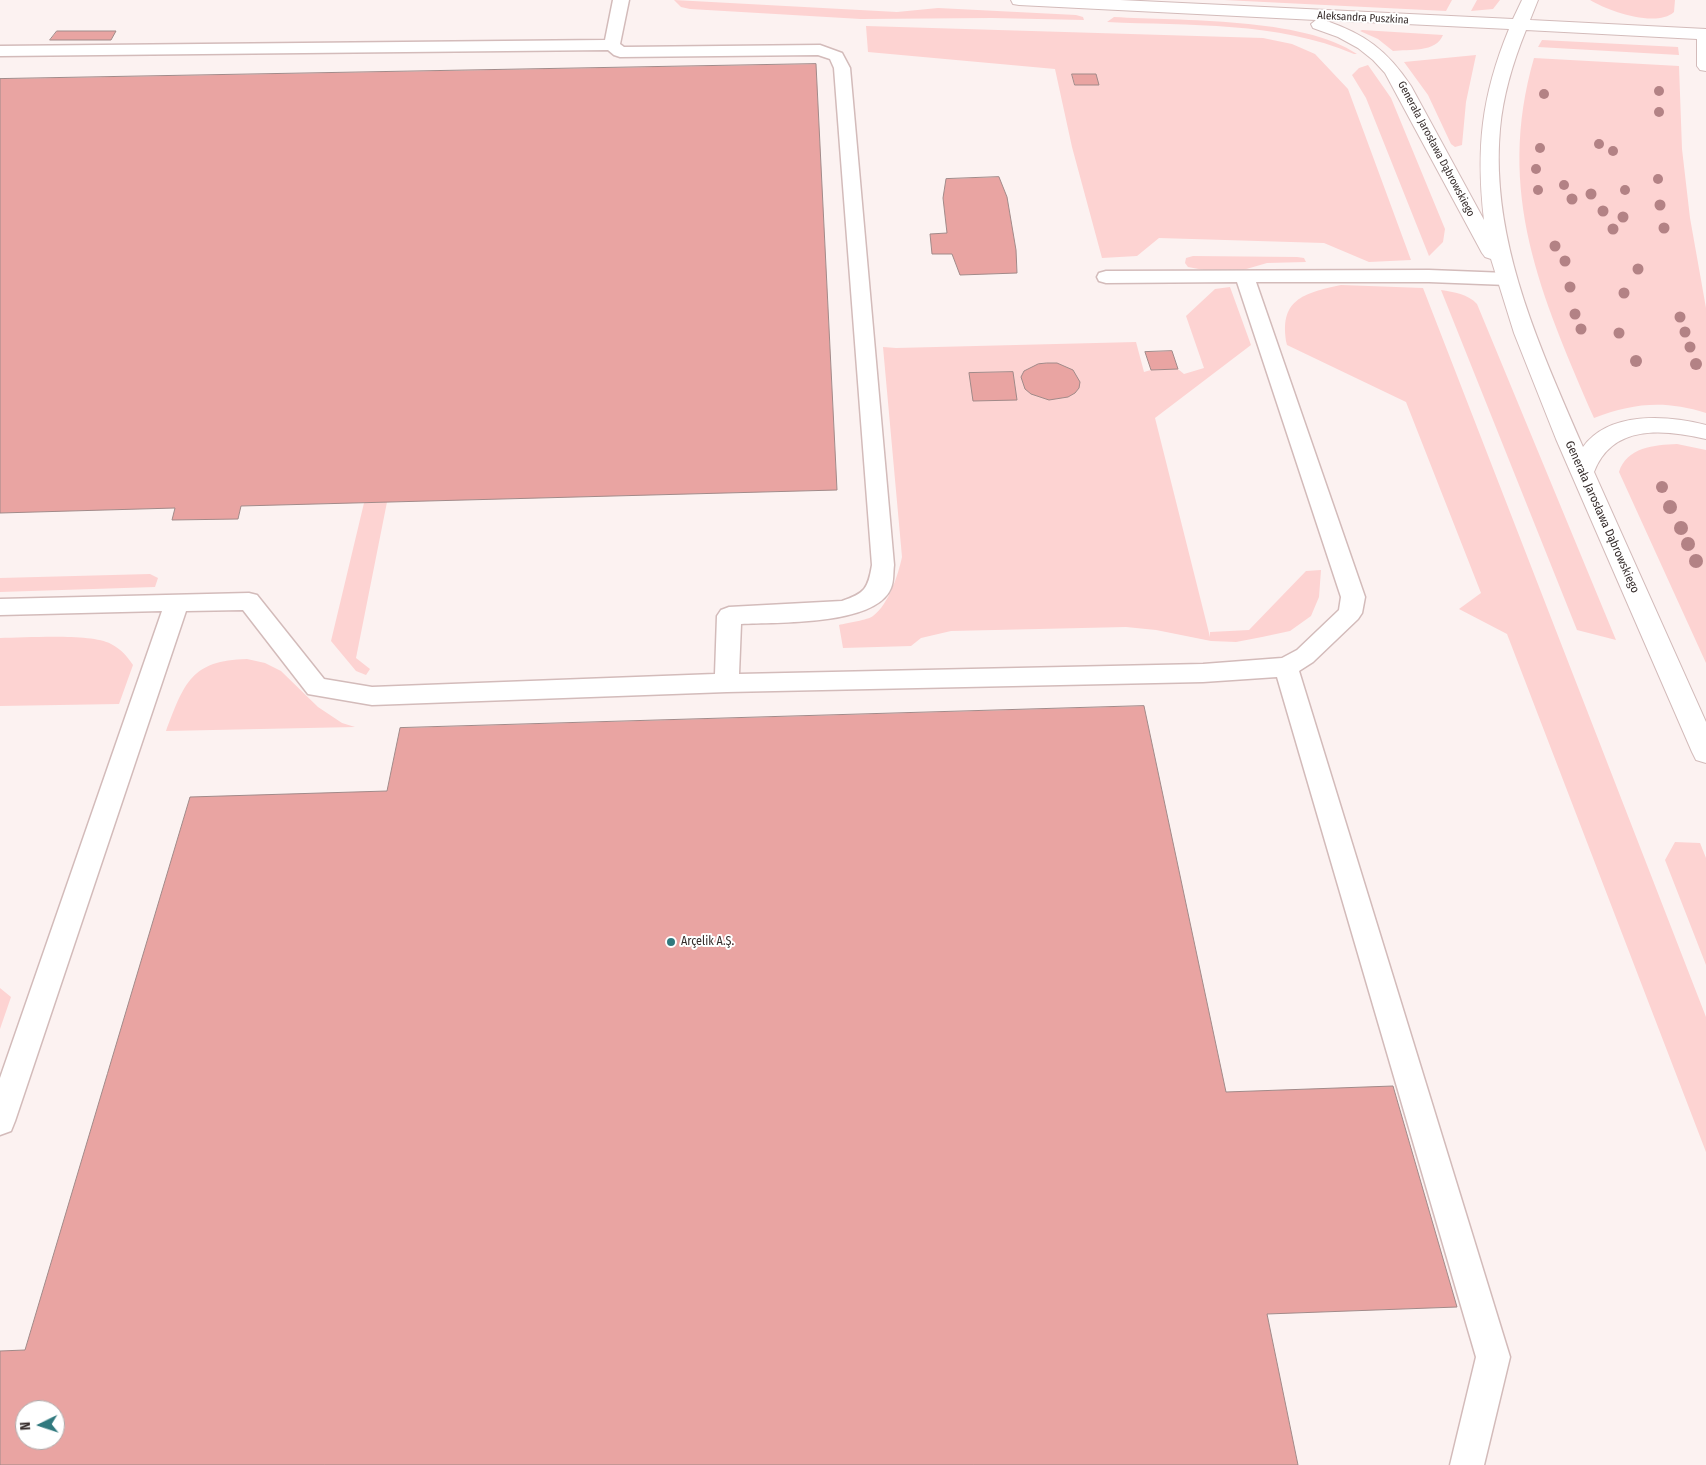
<!DOCTYPE html>
<html>
<head>
<meta charset="utf-8">
<style>
	body { margin:0 }
	#map { position:relative; width:1706px; height:1465px; overflow:hidden; background:#fcf2f1; font-family:"Fira Sans Condensed",sans-serif }
	canvas { display:block }
	.north { position:absolute; left:15px; top:1400px; width:50px; height:50px; box-sizing:border-box; background:#fff; border:1px solid #afabab; border-radius:50%; rotate:266deg; font-size:14px; font-weight:700; line-height:20px; text-align:center; color:#362d2c }
	.north::after { content:''; display:block; margin:auto; width:18px; height:22px; background:#30797e; clip-path:polygon(50% 0,100% 100%,50% 72%,0 100%) }
</style>
</head>
<body>
<div id="map">
<canvas width="1706" height="1465"></canvas>
<div class="north">N</div>
</div>
<script>
const context = document.querySelector('canvas').getContext('2d');
context.lineJoin = 'round';
function paint(path, color) {
  context.fillStyle = color;
  context.fill(path, 'evenodd');
}
function strokePath(path, color, width, dash) {
  context.strokeStyle = color;
  context.lineWidth = width;
  context.lineCap = dash ? 'butt' : 'round';
  context.setLineDash(dash || []);
  context.stroke(path);
}
function write(font, color, halo, rows, align = 'center') {
  context.font = font + ' "Fira Sans Condensed",sans-serif';
  context.lineWidth = 4;
  context.setLineDash([]);
  context.textBaseline = 'middle';
  context.strokeStyle = halo;
  context.fillStyle = color;
  for (const [text, x, y, turn = 0] of rows) {
    context.save();
    context.translate(x, y);
    context.rotate((+turn || 0) * Math.PI / 180);
    context.textAlign = isNaN(turn) ? turn : align;
    if (halo) context.strokeText(text, 0, 0);
    context.fillText(text, 0, 0);
    context.restore();
  }
}
paint(new Path2D(`
	M674 0 897 12 938 8 1076 15 1083 17 1084 20 992 18 861 19 690 9 681 7Z
	M1224 0H1452L1446 11Z
	M1477 0H1500L1493 9 1471 11Z
	M1590 0H1675L1674 12C1656 28 1608 11 1590 0Z
	M1114 17C1180 21 1303 17 1357 54H1354C1277 21 1189 26 1107 22Z
	M866 26 1263 38 1292 44 1315 54 1348 89 1411 260 1369 262 1324 243 1159 238 1137 256 1102 258 1072 147 1055 69 868 52Z
	M1360 31 1362 30 1443 35C1436 53 1409 49 1393 51L1378 39Z
	M1542 40 1678 47 1679 55 1538 47Z
	M1476 55 1466 102 1462 145 1455 147 1451 144 1428 95 1404 62Z
	M1534 58 1679 66 1682 149 1690 218 1706 308V413C1665 400 1633 403 1594 418 1541 295 1495 193 1534 58Z
	M1368 65 1391 98 1445 229 1443 242 1429 256 1366 98 1352 75 1359 68Z
	M1193 256 1297 257 1304 258 1306 262 1267 263 1243 270H1204L1188 267 1185 263 1186 258Z
	M1341 285 1423 288 1706 1017V1152L1507 634 1459 609 1481 593 1406 402 1287 345C1278 300 1303 293 1341 285Z
	M1230 287 1251 345 1155 418 1210 637V632L1249 630 1306 571 1321 570 1319 597 1311 616 1290 631 1262 637 1236 642 1211 641 1156 630 1126 627 951 631 921 638 911 646 843 648 839 625C847 623 868 620 873 616 889 604 898 575 902 557L883 347 896 348 1136 342 1144 372 1151 370 1178 369 1184 374 1204 368 1186 316 1215 289Z
	M1441 290C1454 292 1468 294 1477 304L1616 640 1577 630Z
	M1677 444 1706 450V663L1619 472C1627 447 1654 445 1677 444Z
	M387 502 356 658 370 669 366 675 356 671 331 641 364 503Z
	M150 574 158 578 155 587 0 592V578Z
	M0 638C27 638 90 633 111 644 121 649 127 656 133 665L119 704 0 706Z
	M247 659 265 663 281 671 318 707 342 723 355 727 166 731C184 684 191 660 247 659Z
	M1675 842 1700 843 1706 858V965L1665 860Z
	M0 988 11 997 0 1029Z`), '#fdd3d2');
const building = new Path2D(`
	M57 31H116L111 40H50Z
	M816 64 837 490 241 506 238 519 172 520 175 508 0 513V79Z
	M1072 74H1096L1099 85H1075Z
	M999 177 1007 197 1016 250 1017 273 960 275 952 254H932L930 234 947 233 943 198 946 179Z
	M1172 351 1178 369 1151 370 1145 352Z
	M1047 363H1057L1073 370 1080 382 1079 388 1075 393 1068 397 1049 400 1031 394 1025 389 1021 377 1024 371 1038 364Z
	M1013 372 1017 400 973 401 969 373Z
	M1144 706 1226 1092 1393 1086 1457 1307 1267 1314 1298 1465H0V1351L25 1350 190 797 387 791 400 728ZM25 1410H55V1440H25Z`);
paint(building, '#e9a4a2');
strokePath(building, '#a18a89', 1);
const lane = new Path2D(`
	M613 0H629L620 44 624 47 820 45 842 53 850 68 894 565C893 572 894 581 891 588 876 626 776 622 741 624L739 674 1203 664 1282 658 1297 650 1339 610 1341 597 1237 282 1106 283 1099 281 1097 277 1099 273 1106 271 1429 270 1507 273 1514 275 1516 279 1514 283 1507 285 1429 282H1256L1365 597 1362 613 1358 619 1313 662 1299 671 1510 1357 1484 1465H1450L1476 1357 1277 677 1203 682 727 692 372 705 308 694 243 610 186 611 15 1121 11 1131 0 1135V1078L162 611 0 615V599L249 593 257 595 324 679 372 687 715 674 717 616 721 610 729 607 842 601C865 593 868 589 872 565L834 68 830 59 818 55 620 57 614 55 608 50 0 56V46L605 40Z`);
const secondary = new Path2D(`
	M1011 0H1120L1513 19 1522 0H1538L1530 20 1706 29V71L1700 70 1697 66V39L1526 30C1513 62 1503 95 1500 129 1490 241 1540 347 1583 447 1609 411 1667 415 1706 425V439C1664 429 1612 424 1594 472L1706 722V763L1696 760 1692 752 1556 439 1514 333 1491 259 1485 257 1482 253 1385 73 1373 60 1358 48 1338 37 1313 28 1311 24 1316 20 1019 5 1013 4ZM1324 20 1509 29C1481 97 1476 149 1484 220L1411 86C1387 50 1365 34 1324 20Z`);
strokePath(lane, '#d3bbba', 3);
strokePath(secondary, '#d3bbba', 2);
paint(lane, '#fff');
paint(secondary, '#fff');
context.fillStyle = '#b38285';
for (const [x, y, r] of [
	[1659,91,5],
	[1544,94,5],
	[1659,112,5],
	[1599,144,5],
	[1540,148,5],
	[1613,151,5],
	[1536,169,5],
	[1658,179,5],
	[1564,185,5],
	[1538,190,5],
	[1625,190,5],
	[1591,194,5.5],
	[1572,199,5.5],
	[1660,205,5.5],
	[1603,211,5.5],
	[1623,217,5.5],
	[1664,228,5.5],
	[1613,229,5.5],
	[1555,246,5.5],
	[1565,261,5.5],
	[1638,269,5.5],
	[1570,287,5.5],
	[1624,293,5.5],
	[1575,314,5.5],
	[1680,317,5.5],
	[1581,329,5.5],
	[1685,332,5.5],
	[1619,333,5.5],
	[1690,347,5.5],
	[1636,361,6],
	[1696,364,6],
	[1662,487,6],
	[1670,507,7],
	[1681,528,7],
	[1688,544,7],
	[1696,561,7]
]) {
  context.beginPath();
  context.arc(x, y, r, 0, 2 * Math.PI);
  context.fill();
}
for (const [x, y, r, color] of [
	[671,942,5,"#30797e"]
]) {
  const dot = new Path2D();
  dot.arc(x, y, r, 0, 2 * Math.PI);
  context.fillStyle = color;
  context.fill(dot);
  strokePath(dot, '#fff', 2);
}
write('11px', '#362d2c', '#fff', [
	["Aleksandra Puszkina",1363,18,3],
	["Generała Jarosława Dąbrowskiego",1436,149,62]
]);
write('12px', '#362d2c', '#fff', [
	["Generała Jarosława Dąbrowskiego",1602,517,66]
]);
write('12px', '#362d2c', '#fff', [
	["Arçelik A.Ş.",681,942]
], 'left');
</script>
</body>
</html>
